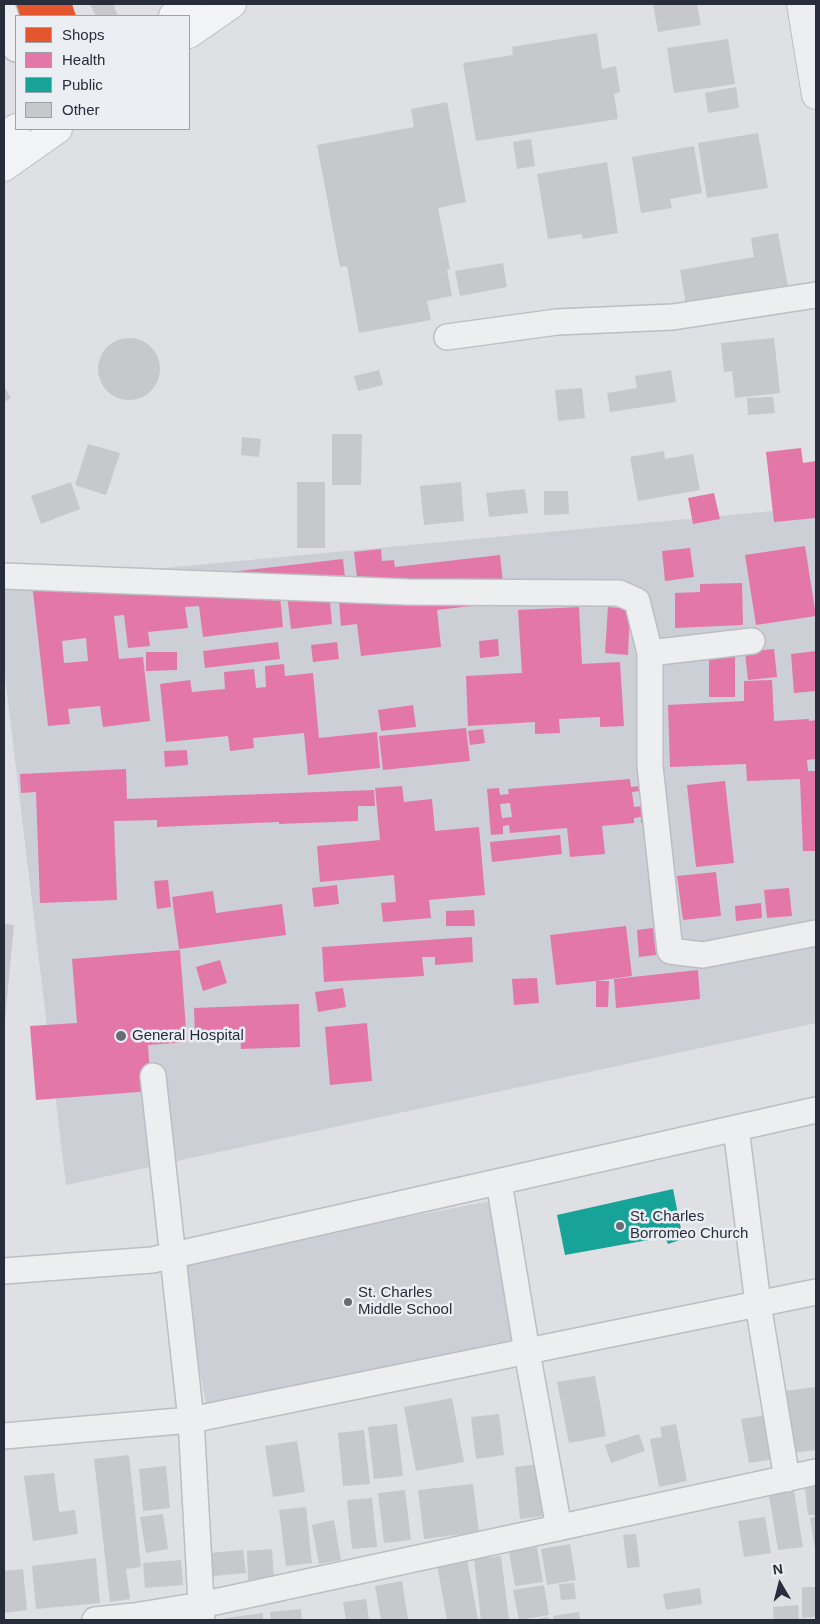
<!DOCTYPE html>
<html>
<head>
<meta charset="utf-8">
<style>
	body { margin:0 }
	#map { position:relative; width:820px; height:1624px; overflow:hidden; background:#dee0e3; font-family:Helvetica,sans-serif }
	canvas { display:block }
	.frame { position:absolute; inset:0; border:5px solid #272d3a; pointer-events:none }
	.legend { position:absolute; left:15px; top:15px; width:175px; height:115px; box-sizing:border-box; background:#ebeef3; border:1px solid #9da1a9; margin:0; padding:6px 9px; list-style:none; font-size:15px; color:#272d3a }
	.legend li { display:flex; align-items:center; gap:10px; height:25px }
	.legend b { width:25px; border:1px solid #9da1a9 }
	.north { position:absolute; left:755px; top:1559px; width:50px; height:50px; -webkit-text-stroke:4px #ebeef3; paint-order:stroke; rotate:352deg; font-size:14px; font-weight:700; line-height:20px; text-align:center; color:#272d3a }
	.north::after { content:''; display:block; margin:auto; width:18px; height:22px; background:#272d3a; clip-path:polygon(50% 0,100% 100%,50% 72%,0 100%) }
</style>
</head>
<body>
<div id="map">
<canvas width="820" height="1624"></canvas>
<div class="frame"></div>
<ul class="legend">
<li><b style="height:14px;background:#e4572e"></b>Shops</li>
<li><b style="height:14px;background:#e377a8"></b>Health</li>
<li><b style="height:14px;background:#17a398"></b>Public</li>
<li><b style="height:14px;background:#c6c8cb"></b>Other</li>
</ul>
<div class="north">N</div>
</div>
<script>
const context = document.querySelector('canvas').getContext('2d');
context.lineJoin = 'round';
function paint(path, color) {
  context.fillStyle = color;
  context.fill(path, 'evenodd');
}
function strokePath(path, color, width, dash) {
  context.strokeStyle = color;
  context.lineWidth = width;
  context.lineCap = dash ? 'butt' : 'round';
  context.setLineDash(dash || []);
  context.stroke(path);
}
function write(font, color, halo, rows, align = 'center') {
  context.font = font + ' Helvetica,sans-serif';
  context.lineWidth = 5;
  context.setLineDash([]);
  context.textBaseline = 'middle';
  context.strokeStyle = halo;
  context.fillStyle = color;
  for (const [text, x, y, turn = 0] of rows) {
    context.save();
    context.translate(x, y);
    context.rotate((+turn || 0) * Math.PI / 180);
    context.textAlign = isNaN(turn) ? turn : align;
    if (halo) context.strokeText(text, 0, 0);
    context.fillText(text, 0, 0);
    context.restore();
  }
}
paint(new Path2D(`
	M816 507V1023L66 1185 4 668V583Z
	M491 1201 518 1345 206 1404 179 1260Z`), '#cccfd6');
paint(new Path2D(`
	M16 4H72L76 16H19Z`), '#e4572e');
paint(new Path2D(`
	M801 448 803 463 816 461V518L774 522 766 452Z
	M714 493 720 519 693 524 688 498Z
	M805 546 816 616 756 625 745 555Z
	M690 548 694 577 665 581 662 551Z
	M381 549 382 561 394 560 395 567 500 555 505 602 437 610 441 647 361 656 357 624 341 626 338 590 329 591 332 624 291 629 287 595 280 596 283 627 203 637 199 606 185 607 188 628 148 632 150 646 128 648 124 615 114 616 119 659 143 657 150 721 103 727 100 706 68 709 70 724 48 726 32 583 56 580 57 592 343 559 346 588 358 586 354 552ZM86 638 88 661 64 663 62 641Z
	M742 583 743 625 675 628V593L700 592V584Z
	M579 607 582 664 620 662 624 726 600 727V717L559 719 560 733 535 734V722L468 726 466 676 522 673 518 610Z
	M608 607 630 609 628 655 605 653Z
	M498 639 499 656 480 658 479 641Z
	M278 642 280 659 205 668 203 651Z
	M337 642 339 659 313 662 311 645Z
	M709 649H735V697H709Z
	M774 649 777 677 748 680 745 652Z
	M816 651V691L794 693 791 654Z
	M146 652H177V670L146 671Z
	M284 664 285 676 313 673 319 738 377 732 380 768 308 775 304 733 253 738 254 748 230 751 228 736 166 742 160 684 190 680 192 692 225 689 224 672 254 669 256 688 266 687 265 666Z
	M772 680 774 721 809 719V721L816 720V759L807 760 808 771H816V851H803L800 779 747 781 746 764 670 767 668 705 744 701V681Z
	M413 705 416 727 381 731 378 710Z
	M466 728 470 761 383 770 379 736Z
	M483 729 485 743 470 745 468 731Z
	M187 750 188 765 165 767 164 751Z
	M126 769 127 799 374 790 375 806H358V821L279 824V822L157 827V820L114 821 117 900 40 903 36 792 21 793 20 774Z
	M630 779 631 787 640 786 655 821 641 823V817L634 818V823L602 826 605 854 570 857 567 828 510 833 509 825 503 826V834L491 835 487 789 499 788 500 795 509 794 508 789ZM641 791 643 806 634 807 632 792ZM510 803 512 817 502 818 500 804Z
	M725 781 734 863 696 867 687 785Z
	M402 786 404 802 432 799 435 831 479 827 485 895 429 900 431 918 383 922 381 903 396 902 394 875 320 882 317 846 380 840 375 788Z
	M560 835 562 854 492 862 490 842Z
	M716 872 721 916 683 920 677 876Z
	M168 880 171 907 157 909 154 881Z
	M337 885 339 904 314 907 312 888Z
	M789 888 792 916 767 918 764 890Z
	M213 891 216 913 282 904 286 935 179 949 172 897Z
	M761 903 762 918 736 921 735 906Z
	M474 910 475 926H446V911Z
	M626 926 632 976 596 981H609L608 1007H596V981L556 985 550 935Z
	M653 928 656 955 639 957 637 930Z
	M472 937 473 962 435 965V957H422L424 976 324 982 322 947Z
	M180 950 187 1042 148 1045 151 1091 36 1100 30 1026 77 1023 72 959Z
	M220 960 227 983 203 991 196 967Z
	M698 970 700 999 616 1008 614 979Z
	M537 978 539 1003 514 1005 512 979Z
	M343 988 346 1007 318 1012 315 992Z
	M299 1004 300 1047 241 1049 240 1035 195 1037 194 1008Z
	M367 1023 372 1081 330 1085 325 1027Z`), '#e377a8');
paint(new Path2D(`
	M673 1189 683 1239 668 1244 665 1237 565 1255 557 1215Z`), '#17a398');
paint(new Path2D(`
	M90 4H113L118 16H96Z
	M653 4H697L701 25 658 32Z
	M597 33 602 69 616 66 620 92 614 94 618 119 476 141 463 63 513 55 512 47Z
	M728 39 735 84 674 93 667 48Z
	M736 87 739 108 708 113 705 93Z
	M447 102 466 202 438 208 450 269 447 270 452 296 427 301 431 320 359 333 347 266 340 267 317 145 414 127 411 109Z
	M758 133 768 188 707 198 698 143Z
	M531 139 535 166 517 169 513 142Z
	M694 146 702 193 670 199 672 208 641 213 632 157Z
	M607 162 618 233 583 239 582 234 548 239 537 174Z
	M778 233 788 286 686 305 680 270 754 257 751 238Z
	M503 263 507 287 460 296 455 271Z
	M774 338 780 393 735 398 732 371 724 372 721 343Z
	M98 369a31 31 0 1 1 62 0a31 31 0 1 1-62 0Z
	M379 370 383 385 358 391 354 376Z
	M671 370 676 402 610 412 607 393 637 388 635 376Z
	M4 386 11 398 4 402Z
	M582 388 585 418 558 421 555 390Z
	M773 397 775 413 748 415 747 398Z
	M332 434H362L361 485H332Z
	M242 437 261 439 259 457 241 455Z
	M88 444 120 453 106 495 75 485Z
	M664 451 665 459 693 454 700 490 638 501 630 457Z
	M71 482 80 509 41 524 31 496Z
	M297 482H325V548H297Z
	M461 482 464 521 424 525 420 486Z
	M525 489 528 513 489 517 486 493Z
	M544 491H568L569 514 544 515Z
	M4 924 14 925 5 1019H4Z
	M595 1376 606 1436 569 1443 557 1382Z
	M816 1387V1450L792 1453 785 1391Z
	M452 1398 464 1462 416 1471 404 1407Z
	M499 1414 504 1455 476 1459 471 1417Z
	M767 1415 775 1459 749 1463 741 1419Z
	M397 1424 403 1476 374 1479 368 1427Z
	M676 1424 687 1481 659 1487 650 1439 662 1437 660 1427Z
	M364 1430 370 1484 343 1486 338 1433Z
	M639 1434 645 1451 611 1463 605 1445Z
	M297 1441 305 1492 273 1497 265 1446Z
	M129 1455 141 1567 126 1569 130 1599 110 1602 94 1459Z
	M539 1464 544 1516 520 1519 515 1467Z
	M166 1466 170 1508 143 1511 139 1469Z
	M54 1473 59 1512 75 1510 78 1534 33 1541 24 1476Z
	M473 1484 479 1532 424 1539 418 1490Z
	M816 1485V1515H808L805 1487Z
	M405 1490 411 1540 384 1543 378 1493Z
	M794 1491 803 1547 778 1550 769 1495Z
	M372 1498 377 1547 352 1549 347 1500Z
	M306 1507 312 1563 286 1566 279 1510Z
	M163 1514 168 1549 146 1553 140 1517Z
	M765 1517 771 1553 744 1557 738 1521Z
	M816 1517V1549H815L810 1518Z
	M334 1520 341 1560 319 1564 312 1525Z
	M636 1534 640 1567 627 1568 623 1535Z
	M570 1544 576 1580 547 1585 541 1549Z
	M537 1547 543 1582 515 1586 509 1552Z
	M272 1549 274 1579 248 1580 247 1551Z
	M243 1550 246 1573 213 1576 210 1553Z
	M501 1556 509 1620H481L474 1559Z
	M96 1558 100 1603 36 1609 32 1566Z
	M467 1559 478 1620H447L437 1564Z
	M181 1560 183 1585 145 1588 143 1563Z
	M23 1569 27 1610 4 1613V1571Z
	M402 1581 408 1620H381L375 1586Z
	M574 1583 576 1599 561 1600 559 1584Z
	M544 1585 549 1615 519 1620 513 1590Z
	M802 1587H816V1617L802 1618Z
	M700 1588 702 1604 666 1610 663 1594Z
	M366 1599 369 1620H346L343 1602Z
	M798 1605 799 1620H774L773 1607Z
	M301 1609 302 1620H271L270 1612Z
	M579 1612 580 1620H554L553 1616Z
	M263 1613V1620H226L225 1618Z
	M548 1617 549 1620H537V1619Z`), '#c6c8cb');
const minor = new Path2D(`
	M4 11 16 49
	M447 337 557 322 673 317 816 295
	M4 576 408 592 619 593 637 601 650 653V766L670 951 703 955 816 933
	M650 653 752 641
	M153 1076 191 1420 202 1620
	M736 1128 758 1304 787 1479
	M499 1182 527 1352 559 1528
	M4 1271 152 1260 816 1110
	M4 1436 191 1420 816 1292
	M95 1620 134 1616 201 1605 816 1472`);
const tertiary = new Path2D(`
	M801 4 816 95`);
const primary = new Path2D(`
	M173 16 191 4
	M189 34 232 4
	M4 137 16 128
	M4 167 58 129`);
strokePath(minor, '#bcbec1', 28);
strokePath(tertiary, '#bcbec1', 30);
strokePath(primary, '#bbbdc1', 30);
strokePath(minor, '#edeef0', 25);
strokePath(tertiary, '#edeef0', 28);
strokePath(primary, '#f2f3f4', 28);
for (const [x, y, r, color] of [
	[121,1036,6,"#676c75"],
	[620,1226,5,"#676c75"],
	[348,1302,5,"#676c75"]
]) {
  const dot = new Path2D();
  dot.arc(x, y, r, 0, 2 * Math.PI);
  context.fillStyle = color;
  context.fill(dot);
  strokePath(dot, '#ebeef3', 2);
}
write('15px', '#272d3a', '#ebeef3', [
	["General Hospital",132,1036],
	["St. Charles",630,1217],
	["Borromeo Church",630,1234],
	["St. Charles",358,1293],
	["Middle School",358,1310]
], 'left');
</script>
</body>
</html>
